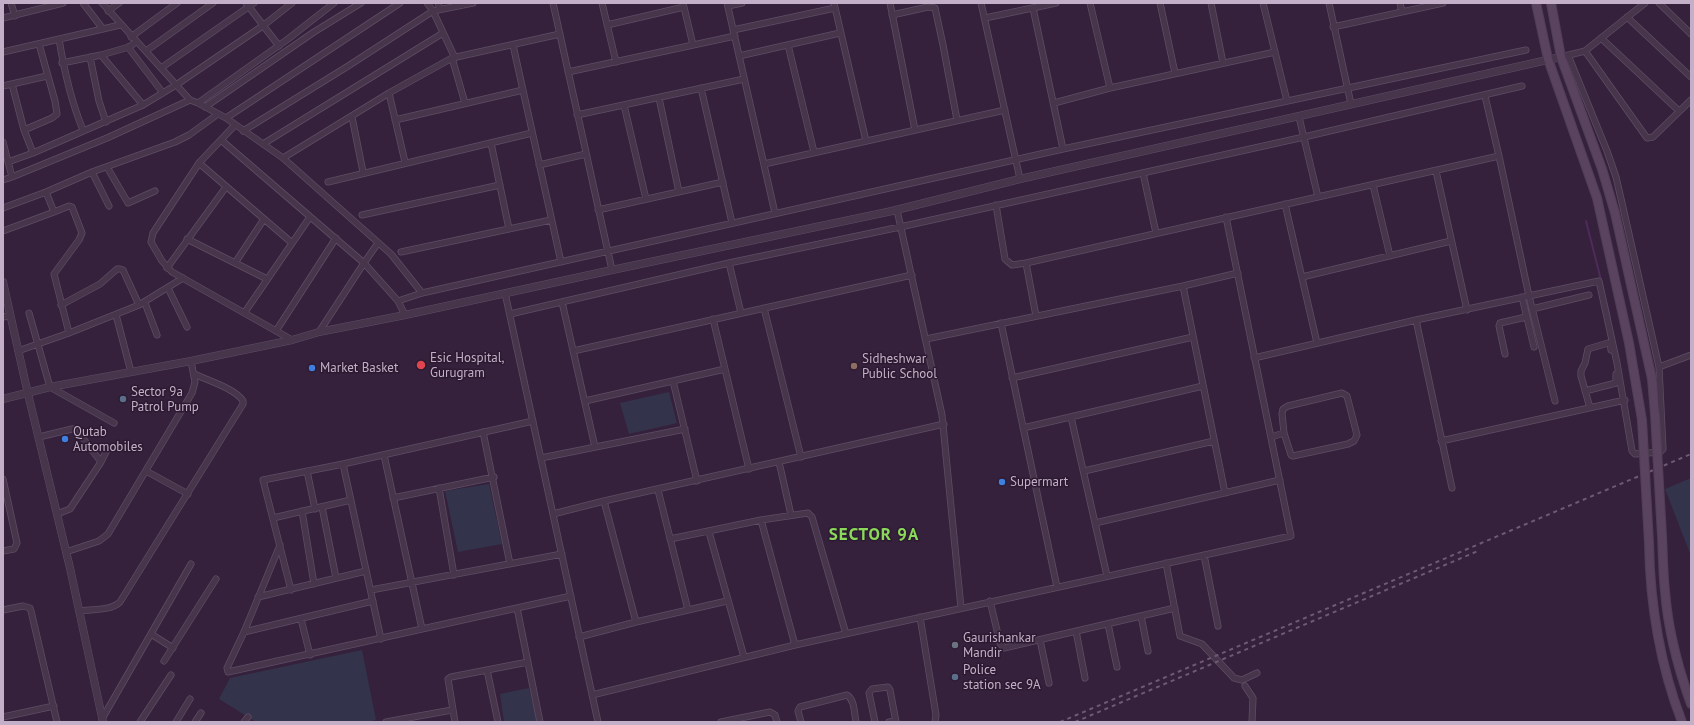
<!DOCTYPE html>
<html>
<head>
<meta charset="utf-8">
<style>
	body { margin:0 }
	#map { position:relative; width:1694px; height:725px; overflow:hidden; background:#35213c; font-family:"PT Sans",sans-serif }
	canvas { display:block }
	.frame { position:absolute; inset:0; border:4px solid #c3b0c8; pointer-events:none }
</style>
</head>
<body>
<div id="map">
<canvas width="1694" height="725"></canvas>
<div class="frame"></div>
</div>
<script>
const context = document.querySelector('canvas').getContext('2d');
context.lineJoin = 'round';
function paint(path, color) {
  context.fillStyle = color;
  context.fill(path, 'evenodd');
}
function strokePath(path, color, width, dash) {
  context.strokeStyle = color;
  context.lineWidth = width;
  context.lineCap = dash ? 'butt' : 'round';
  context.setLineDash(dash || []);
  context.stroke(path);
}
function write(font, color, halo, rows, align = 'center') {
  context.font = font + ' "PT Sans",sans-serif';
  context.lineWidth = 3;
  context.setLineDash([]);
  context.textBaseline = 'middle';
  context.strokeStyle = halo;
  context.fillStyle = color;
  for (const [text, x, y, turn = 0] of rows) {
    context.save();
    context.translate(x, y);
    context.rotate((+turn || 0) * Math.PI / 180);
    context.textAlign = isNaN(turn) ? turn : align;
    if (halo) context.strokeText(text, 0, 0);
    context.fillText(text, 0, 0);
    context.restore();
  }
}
paint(new Path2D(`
	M669 392 677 423 629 434 620 403Z
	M1691 478V556L1665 489Z
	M489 484 502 544 458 552 445 491Z
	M362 650 376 720 367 722H256L219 699 230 678Z
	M529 688 537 722H504L500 694Z`), '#34334c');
strokePath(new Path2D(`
	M1586 221 1601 280
	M1607 304 1610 318`), '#4e2b59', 2);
const minor = new Path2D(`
	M11 3 15 16
	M83 3 103 29
	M102 3 190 100 198 103 288 39 334 3
	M246 3 279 46
	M427 3 433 11 455 58
	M438 3 440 9
	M553 3 612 270
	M602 3 616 62
	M683 3 693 45
	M727 3 775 213
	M834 3 866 141
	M890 3 915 130
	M981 3 1020 179
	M1090 3 1110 88
	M1160 3 1175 73
	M1211 3 1223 63
	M1263 3 1287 101
	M1329 3 1351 104
	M1400 3 1402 12
	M1659 3 1691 34
	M728 6 742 3
	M1033 8 1063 149
	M108 11 119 3
	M892 15 928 7 935 8 943 45 957 120
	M1627 17 1691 77
	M3 18 63 3
	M985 18 1056 3
	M607 25 684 7
	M1333 27 1443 3
	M733 30 835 8
	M131 37 177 3
	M1601 38 1679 111
	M59 39C64 70 71 101 83 130
	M513 45 561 262
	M788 45 814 152
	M128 47 163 93
	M146 51 213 3
	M1585 51 1645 3
	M3 52 120 25
	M101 55 129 47 136 42
	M739 56 840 33
	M1565 56 1585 51 1647 138 1653 137 1691 100
	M90 57 99 101 106 122
	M452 58 465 103
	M62 63 101 55 143 105
	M161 68 254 3
	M568 72 735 36
	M12 84 24 130 33 153
	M3 86 47 76
	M701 88 732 223
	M389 93 405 162
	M1485 96 1499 156 1529 296 1555 401
	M659 98 679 192
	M198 103 226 118 283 158 391 254 422 293
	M1054 103 1110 88 1275 52
	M624 105 646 199
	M205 107 314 32 361 3
	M577 115 744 79
	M352 117 363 172
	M1299 117 1318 197
	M226 118 400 3
	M395 120 523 90
	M235 125 199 163 153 233 151 242 162 261 172 272 292 340
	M24 130 52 118 57 114 55 101 39 44
	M243 131 345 68 433 11 473 3
	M221 140 364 263 398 301 405 315
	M3 142 12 177 3 180
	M491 143 509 229
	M263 144 443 33
	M283 158 389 93 452 58 560 34
	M8 162 33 153 143 105 176 85 264 25 292 3
	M199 163 292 243
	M764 164 1005 110
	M539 165 586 154
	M107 167 128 203 155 191
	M1436 171 1467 310
	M92 172 109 206
	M1143 173 1156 233
	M12 177 107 138 190 100
	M328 182 532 133
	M1373 185 1390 256
	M46 192 54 212 69 206 72 207 82 233 79 240 54 274 69 333
	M1285 204 1317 343
	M996 205 1005 259 1012 265 1026 263
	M3 208 46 192 92 172 175 142 189 135 218 114
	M598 210 723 182
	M897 210 942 415 961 608
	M362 215 500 185
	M3 231 54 212
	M187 239 267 279
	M401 252 551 220
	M235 263 264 219
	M729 263 741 313
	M167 268 226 187
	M1302 277 1451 241
	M1183 286 1225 493
	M168 288 187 327
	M505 293 598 722
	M1522 297 1534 347
	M398 301 422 293 1063 149 1526 50
	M562 302 595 447
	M145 303 157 335
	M61 305 100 284 117 269H120L123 270 139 305
	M764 308 801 457
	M1532 309 1589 295
	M245 312 310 217
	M29 313 50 387 114 423
	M510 314 729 263 900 227 1304 137 1522 86
	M116 315 131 372
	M1036 316 1026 263 1499 156
	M3 317 10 316
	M713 319 749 469
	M1416 320 1452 488
	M1001 323 1057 587
	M276 331 336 238
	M319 332 364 263 378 243
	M926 339 1183 286 1238 273
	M18 351 69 333 139 305 183 278
	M573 351 912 275
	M1505 354 1499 326 1500 323 1526 317
	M1254 358 1416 320 1599 281 1617 363 1632 451 1635 454 1660 452 1663 449 1659 367 1622 203 1616 177 1607 151 1568 55
	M1659 367 1691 355
	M1012 378 1193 337
	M673 381 697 481
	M1585 391 1616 383V374
	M585 401 725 369
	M1590 408 1581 376V371L1585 363 1588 349 1608 343 1610 344 1611 350
	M1071 417 1107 576
	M1023 428 1203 386
	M483 432 510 564
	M39 437 72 429H76L101 462 70 509 57 514
	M1271 437 1284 433 1291 455 1293 456 1348 444 1354 441 1357 435 1347 396 1342 393 1288 406 1283 409 1282 414 1284 433
	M1441 441 1625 400
	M384 455 422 629
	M541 458 685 429
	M101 462 106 452
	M779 462 791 515
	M343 464 381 639
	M146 471 188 494
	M307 471 315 509
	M1084 471 1214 441
	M3 479 17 543 14 549 3 551
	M439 488 454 575
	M658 490 688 610
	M393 498 494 477
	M604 501 636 622
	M322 507 336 578
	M302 511 314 584
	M553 514 604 501 944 424
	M273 518 351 500
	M761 520 795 645
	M1095 523 1280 480
	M709 532 744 657
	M670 539 761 520 808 513 812 517 846 634
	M280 545 244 632 227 668 228 672 571 596
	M66 552 99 541 108 534 192 393 195 382 191 361
	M1204 555 1218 626
	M1166 563 1180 636 1202 644 1234 678 1242 680 1257 673
	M291 590 263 480 343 464 533 421
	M371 590 562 554
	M258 597 366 571
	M990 601 1000 643 1004 648 1175 608
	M517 608 540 722
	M3 610 23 606 30 608 31 611 57 722
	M79 611C91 609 111 611 120 602L243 404V401C236 389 207 380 194 374
	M1141 616 1148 651
	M920 617 936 715 935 722
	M301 619 310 655
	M1108 624 1117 667
	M1076 631 1085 678
	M244 632 373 601
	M151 634 173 648
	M579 637 636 622 727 601
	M1040 640 1049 683
	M164 661 216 579
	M487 670 498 722
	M1245 686 1253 698 1252 722
	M592 695 795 645 1291 536 1226 217
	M3 717 54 706
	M102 719 191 564
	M140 722 171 675
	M176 722 190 699
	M195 722 201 713
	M244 722 248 717
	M386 722 452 710
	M455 722 448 679 451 677 528 662
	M721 722 770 712 775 715 777 722
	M801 722 798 711 800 707 847 695C855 700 854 713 856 722
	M875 722 869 693 872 689 888 687 890 690 896 722
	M889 722 895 721`);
const tertiary = new Path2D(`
	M3 282 28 394 70 568 103 722
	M3 399 50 387 191 361 292 340 319 332 405 315 612 270 892 211 1020 179 1565 56`);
const secondary = new Path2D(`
	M1536 3 1548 59 1597 198 1629 343 1642 420
	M1551 3 1561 57 1602 169 1615 213 1652 379 1655 414
	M1662 536C1663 555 1663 573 1665 591 1668 630 1678 668 1691 704
	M1649 543C1650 604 1660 665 1682 722`);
strokePath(minor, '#5f4d64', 7);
strokePath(tertiary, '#5f4d64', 8);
strokePath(secondary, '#503e55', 10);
strokePath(minor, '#47354c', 5.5);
strokePath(tertiary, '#47354c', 7);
strokePath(secondary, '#5a435f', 8);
strokePath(new Path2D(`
	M1060 722 1691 454
	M1075 722 1478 551`), '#6f5975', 2, [4, 4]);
const secondaryBridge = new Path2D(`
	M1655 414 1662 536
	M1642 420 1649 543`);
strokePath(secondaryBridge, '#503e55', 10, []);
strokePath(secondaryBridge, '#5a435f', 8);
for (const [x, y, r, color] of [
	[421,365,5,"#e0444e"],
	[854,366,4,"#8d6e63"],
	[312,368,4,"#3f7fe0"],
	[123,399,4,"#5c6f8a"],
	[65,439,4,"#3f7fe0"],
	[1002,482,4,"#3f7fe0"],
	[955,645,4,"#6b7280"],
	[955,677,4,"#5c6f8a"]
]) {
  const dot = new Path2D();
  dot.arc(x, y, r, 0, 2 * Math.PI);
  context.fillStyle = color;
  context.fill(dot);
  strokePath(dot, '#2c1a31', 1.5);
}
write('13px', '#c3b0c8', '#2c1a31', [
	["Esic Hospital,",430,358],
	["Gurugram",430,373],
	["Sidheshwar",862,359],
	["Public School",862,374],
	["Market Basket",320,368],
	["Sector 9a",131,392],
	["Patrol Pump",131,407],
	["Qutab",73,432],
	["Automobiles",73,447],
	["Supermart",1010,482],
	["Gaurishankar",963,638],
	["Mandir",963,653],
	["Police",963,670],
	["station sec 9A",963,685]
], 'left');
context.letterSpacing = '1px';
write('bold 17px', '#8ad95a', '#2c1a31', [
	["SECTOR 9A",874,535]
]);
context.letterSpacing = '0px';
</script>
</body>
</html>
